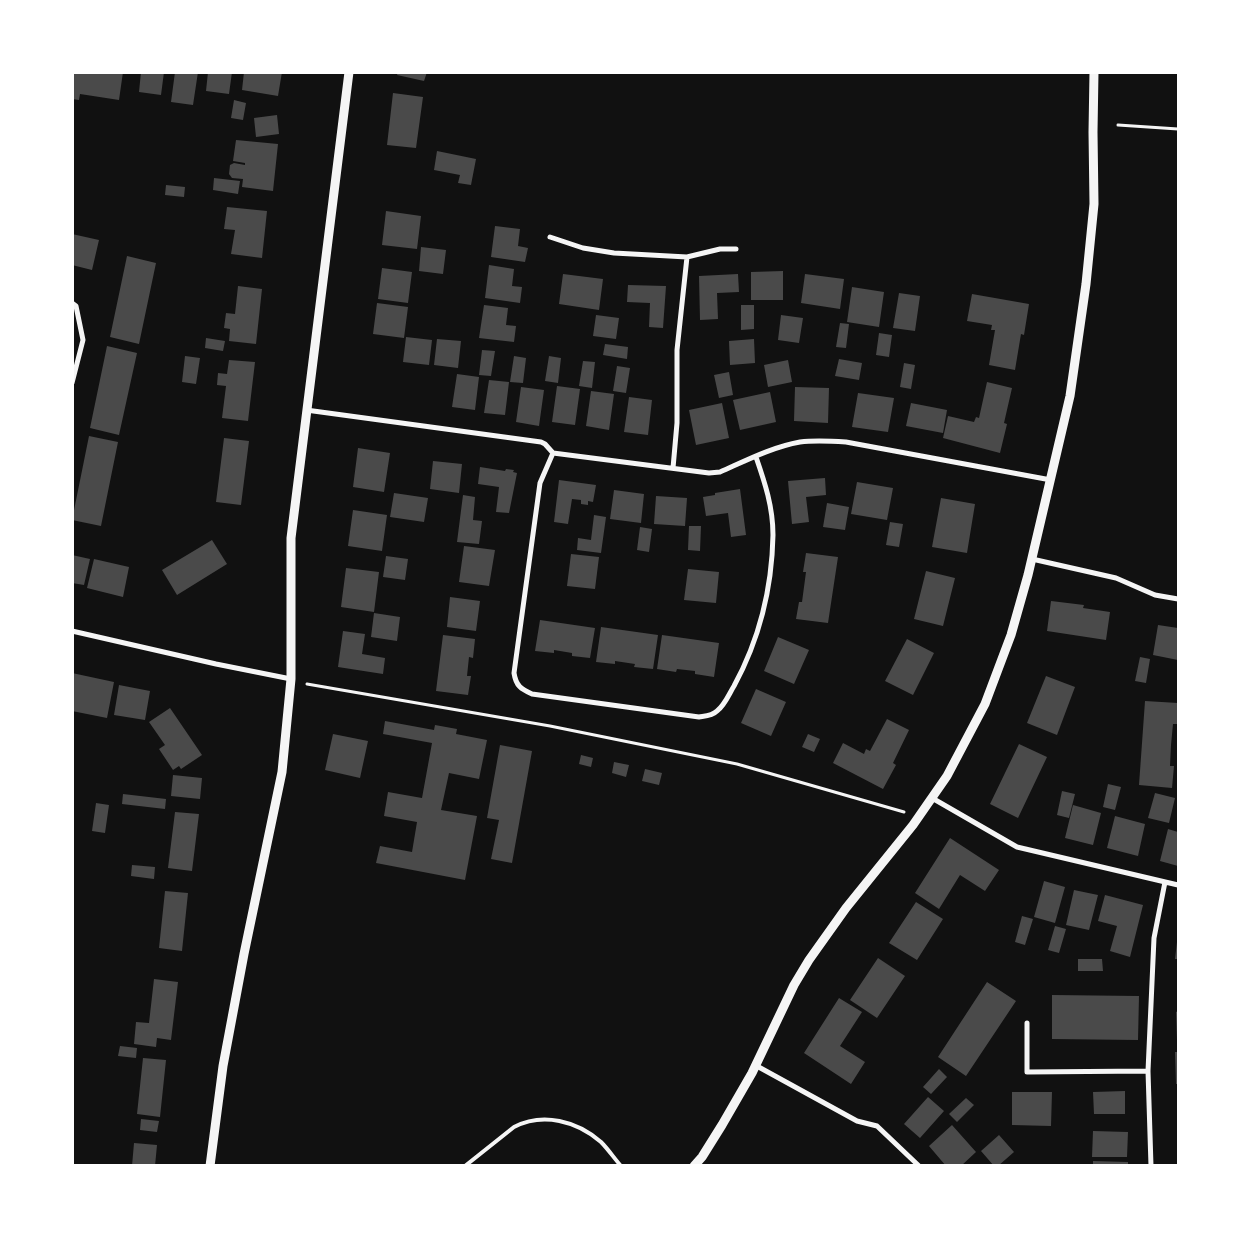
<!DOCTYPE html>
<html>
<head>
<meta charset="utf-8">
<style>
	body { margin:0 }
	#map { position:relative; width:1251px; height:1238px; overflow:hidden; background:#111; font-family:"Asap Condensed",sans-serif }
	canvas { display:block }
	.frame { position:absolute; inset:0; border:74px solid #fff; pointer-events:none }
</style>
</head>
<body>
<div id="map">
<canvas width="1251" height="1238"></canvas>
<div class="frame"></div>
</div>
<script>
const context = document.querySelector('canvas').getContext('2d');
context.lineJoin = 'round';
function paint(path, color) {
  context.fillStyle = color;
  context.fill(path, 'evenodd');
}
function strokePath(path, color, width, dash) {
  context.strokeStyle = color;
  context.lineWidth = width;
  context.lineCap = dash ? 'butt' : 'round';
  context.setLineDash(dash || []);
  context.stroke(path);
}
paint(new Path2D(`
	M72 72H123L119 100 80 94 79 100 72 99Z
	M141 72H164L161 95 139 92Z
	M175 72H198L193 105 171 102Z
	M208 72H232L229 94 206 91Z
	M244 72H282L278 96 242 90Z
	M398 72H427L424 81 397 75Z
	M393 93 423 97 416 148 387 145Z
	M234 100 246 103 243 120 231 118Z
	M277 115 279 134 256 137 254 118Z
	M236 140 278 144 273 191 242 187 243 179 232 178 229 174 230 165 234 163 245 165V163L233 161Z
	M437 151 476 159 471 185 458 183 460 175 434 170Z
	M214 178 240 181 238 194 213 190Z
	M166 185 185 187 184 197 165 195Z
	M227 207 267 211 262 258 231 254 235 230 224 229Z
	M386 211 421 216 417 249 382 245Z
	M495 226 520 229 518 246 528 248 525 262 491 257Z
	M72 234 99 240 92 270 72 265Z
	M421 247 446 250 443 274 419 271Z
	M127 256 156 263 139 344 110 337Z
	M489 265 514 269 512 286 522 287 520 303 485 298Z
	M382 268 412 272 408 303 378 299Z
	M783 271V300H751V272Z
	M563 274 603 279 599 310 559 304Z
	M738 274 739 292 717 293 718 319 700 320 699 276Z
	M805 274 844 279 840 309 801 303Z
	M628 285 666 286 663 328 649 327 650 303 627 302Z
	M238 286 262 289 256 344 229 341 230 329 224 328 226 313 235 314Z
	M852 287 884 292 879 327 847 322Z
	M899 293 920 296 915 331 893 328Z
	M972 294 1029 304 1024 335 1021 334 1015 370 989 365 995 330H991L992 325 967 321Z
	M377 303 408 307 404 338 373 334Z
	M484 305 508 308 506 325 516 326 514 342 479 338Z
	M741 305H754V329L741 330Z
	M596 315 619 318 616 339 593 336Z
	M781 315 803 318 799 343 778 340Z
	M840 323 849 324 846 348 836 347Z
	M879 333 892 335 889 357 876 355Z
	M406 337 432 340 429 365 403 362Z
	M206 338 225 341 223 351 205 348Z
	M437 339 461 341 458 368 434 365Z
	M754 339 755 363 730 365 729 341Z
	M605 344 628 347 627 359 603 355Z
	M107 346 137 353 119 435 90 428Z
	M482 350 495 351 491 376 479 375Z
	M185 356 200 358 196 384 182 382Z
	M514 356 526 358 523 383 510 382Z
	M549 356 561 358 558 383 545 381Z
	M839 359 862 363 859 380 835 376Z
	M229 360 255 362 248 421 222 418 226 386 217 385 218 373 227 374Z
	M788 360 792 382 768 387 764 365Z
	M583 361 595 362 592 388 579 386Z
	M904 363 915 365 911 389 900 387Z
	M617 366 630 368 626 393 613 391Z
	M729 372 733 395 719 398 714 375Z
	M457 374 479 377 475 410 452 407Z
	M489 380 509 382 505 415 484 413Z
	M987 382 1012 388 1004 423 1007 424 1000 453 943 438 948 416 974 422 976 417 979 418Z
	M557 386 580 389 575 425 552 422Z
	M521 387 544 390 539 426 516 422Z
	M795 387 829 388 828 423 794 421Z
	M591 391 614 394 609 430 586 426Z
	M770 392 776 422 740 430 733 400Z
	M858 393 894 398 888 432 852 427Z
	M629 397 652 400 648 435 624 432Z
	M722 403 729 438 696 445 689 410Z
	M911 403 947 410 943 433 906 426Z
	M89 436 118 442 101 526 72 520Z
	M224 438 249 441 241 505 216 502Z
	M358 448 390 453 384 492 353 487Z
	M433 461 462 464 459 493 430 489Z
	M480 467 505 471 506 469 514 470 513 472 517 473 509 513 496 512 499 487 478 484Z
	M825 478 826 495 806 497 809 522 792 524 788 481Z
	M559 480 596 485 593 502 588 501V505L581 504V500L572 499 568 524 554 522Z
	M857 482 893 488 887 520 851 514Z
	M740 489 746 535 731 537 728 513 706 516 703 497 715 495V493Z
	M614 490 644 494 641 523 610 519Z
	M394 493 428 498 424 522 390 517Z
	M463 495 475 497 473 520 482 521 479 544 457 542Z
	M656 496 687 498 685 526 654 524Z
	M941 498 975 504 967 553 932 547Z
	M827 503 849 507 845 530 823 527Z
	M353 510 387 515 382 551 348 546Z
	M594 515 606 517 601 553 577 550 578 538 591 540Z
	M890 522 903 524 899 547 886 545Z
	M689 526H701L700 551 688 550Z
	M640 527 652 529 649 552 637 550Z
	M212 540 227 564 177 595 162 570Z
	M464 546 495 550 489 586 459 582Z
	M806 553 838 557 828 623 796 619 799 602H802L806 572H803Z
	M571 554 599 557 595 589 567 586Z
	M72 555 90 559 84 585 72 583Z
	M386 556 408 559 405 580 383 577Z
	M94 559 129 567 123 597 87 588Z
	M346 568 379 572 374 612 341 607Z
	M688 569 719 572 716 603 684 600Z
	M926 571 955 578 943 626 914 619Z
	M450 597 480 601 476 631 447 627Z
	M1051 601 1084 605 1083 608 1110 612 1106 640 1047 631Z
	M374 613 400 617 397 641 371 637Z
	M540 620 595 628 590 658 572 656V653L554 650V653L535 651Z
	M1158 625 1178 628V660L1153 655Z
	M601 627 658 635 653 669 634 667 635 664 615 661V664L596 662Z
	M343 631 365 634 362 654 385 658 383 674 338 667Z
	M443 635 475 639 473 658 469 657 467 676H471L468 695 436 691Z
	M662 635 719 643 714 677 695 674V671L677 669 676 672 657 669Z
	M778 637 809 650 794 684 764 671Z
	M907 639 934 653 913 695 885 681Z
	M1140 657 1150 659 1146 683 1135 681Z
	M72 673 114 682 107 718 72 711Z
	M1046 676 1075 687 1057 735 1027 723Z
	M119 685 150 691 145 720 114 715Z
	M756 689 786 702 771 736 741 723Z
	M1145 701 1178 703 1177 724H1173L1171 745 1170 766H1174L1172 788 1139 785Z
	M170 708 202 755 181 769 179 766 173 770 159 749 165 745 149 722Z
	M887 719 909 730 893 763 896 765 883 789 833 763 843 743 864 754 866 749 870 751Z
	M385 721 434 730 435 725 457 729 456 734 487 740 479 779 449 773 441 810 477 816 465 880 376 863 380 846 412 852 417 822 384 816 388 792 422 798 432 743 383 734Z
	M333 734 368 741 360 778 325 770Z
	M808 734 820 739 814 752 802 747Z
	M1019 744 1047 757 1018 818 990 804Z
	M500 745 532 751 512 863 491 859 499 820 487 818Z
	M581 755 593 758 591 767 579 764Z
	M614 762 629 765 626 777 612 773Z
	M645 769 662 773 659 785 642 781Z
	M173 775 202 778 200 799 171 796Z
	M1108 784 1121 787 1115 810 1103 807Z
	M1062 791 1075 794 1069 818 1057 815Z
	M1155 793 1175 798 1169 823 1148 818Z
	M123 794 166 799 165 809 122 804Z
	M96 803 109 805 105 833 92 831Z
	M1073 805 1101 813 1093 845 1065 838Z
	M175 812 199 814 192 871 168 868Z
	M1115 816 1145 824 1138 856 1107 848Z
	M1168 829 1178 832V866L1160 861Z
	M950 838 999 870 985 891 960 875 939 909 915 893Z
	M132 865 155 867 154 879 131 876Z
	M1044 881 1065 887 1055 923 1034 917Z
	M1074 890 1098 895 1089 930 1066 925Z
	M165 891 188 893 182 951 159 948Z
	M1105 895 1143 905 1130 957 1110 951 1117 926 1098 921Z
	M916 902 943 919 917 960 889 943Z
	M1022 916 1033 919 1025 945 1015 942Z
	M1055 926 1066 929 1059 953 1048 950Z
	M1177 942H1178V959H1175Z
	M878 958 905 976 877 1018 850 1000Z
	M1078 959H1102L1103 971H1078Z
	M154 979 178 982 171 1040 157 1038 156 1047 134 1044 136 1022 149 1023Z
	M987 982 1016 1001 966 1076 938 1057Z
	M1052 995 1139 996 1138 1040 1052 1039Z
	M839 998 862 1012 840 1046 865 1062 851 1084 804 1053Z
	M1178 1011V1040H1177L1176 1012Z
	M120 1046 137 1048 136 1058 118 1056Z
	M1175 1052H1178V1084H1176Z
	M143 1058 166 1060 160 1117 137 1114Z
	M939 1069 947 1077 931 1094 923 1087Z
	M1125 1091V1114H1094L1093 1092Z
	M1012 1092H1052L1051 1126 1012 1125Z
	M928 1097 944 1111 920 1138 904 1124Z
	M966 1098 974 1105 957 1122 949 1114Z
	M141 1119 159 1121 157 1132 140 1130Z
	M952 1125 976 1152 961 1166H946L929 1146Z
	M1093 1131 1128 1132 1127 1157H1092Z
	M999 1135 1014 1152 998 1166H994L981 1151Z
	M134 1143 157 1145 155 1166H132Z
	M1093 1161 1128 1162V1166H1093Z`), '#4a4a4a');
strokePath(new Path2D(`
	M1118 125 1178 129
	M307 684 550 726 737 764 904 812`), '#f5f5f5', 3);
strokePath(new Path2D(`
	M465 1166 514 1127C543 1112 577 1121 601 1142 608 1149 614 1158 621 1166`), '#f5f5f5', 4);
strokePath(new Path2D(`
	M550 237 583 248 614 253 687 257 720 249H736
	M72 303 76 306 83 340 72 383
	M306 410 541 442 545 444 553 453 709 473 720 472C745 461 772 447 800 442 815 440 831 441 846 442L1051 480
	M553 453 540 483 514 673C516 686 521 689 532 694L699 717C705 716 712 716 717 711 725 705 729 694 734 686 759 640 772 587 773 535 773 507 765 483 756 457
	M673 468 677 423V350L687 257
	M1032 559 1116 578 1155 595 1178 599
	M72 631 216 664 291 679
	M932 798 1017 847 1178 885
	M1027 1023V1072L1148 1071
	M755 1065 857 1121 877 1126 919 1166
	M1151 1166 1148 1071 1154 938 1165 882`), '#f5f5f5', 5);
strokePath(new Path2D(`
	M210 1166 223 1066 244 954 282 772 291 679V538L349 72
	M694 1166 702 1157 722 1125 752 1073 794 985 809 960 846 908 913 825 947 776 985 704 1011 635 1028 575 1070 396 1086 284 1094 204 1093 132 1094 72`), '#f5f5f5', 9);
</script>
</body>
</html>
